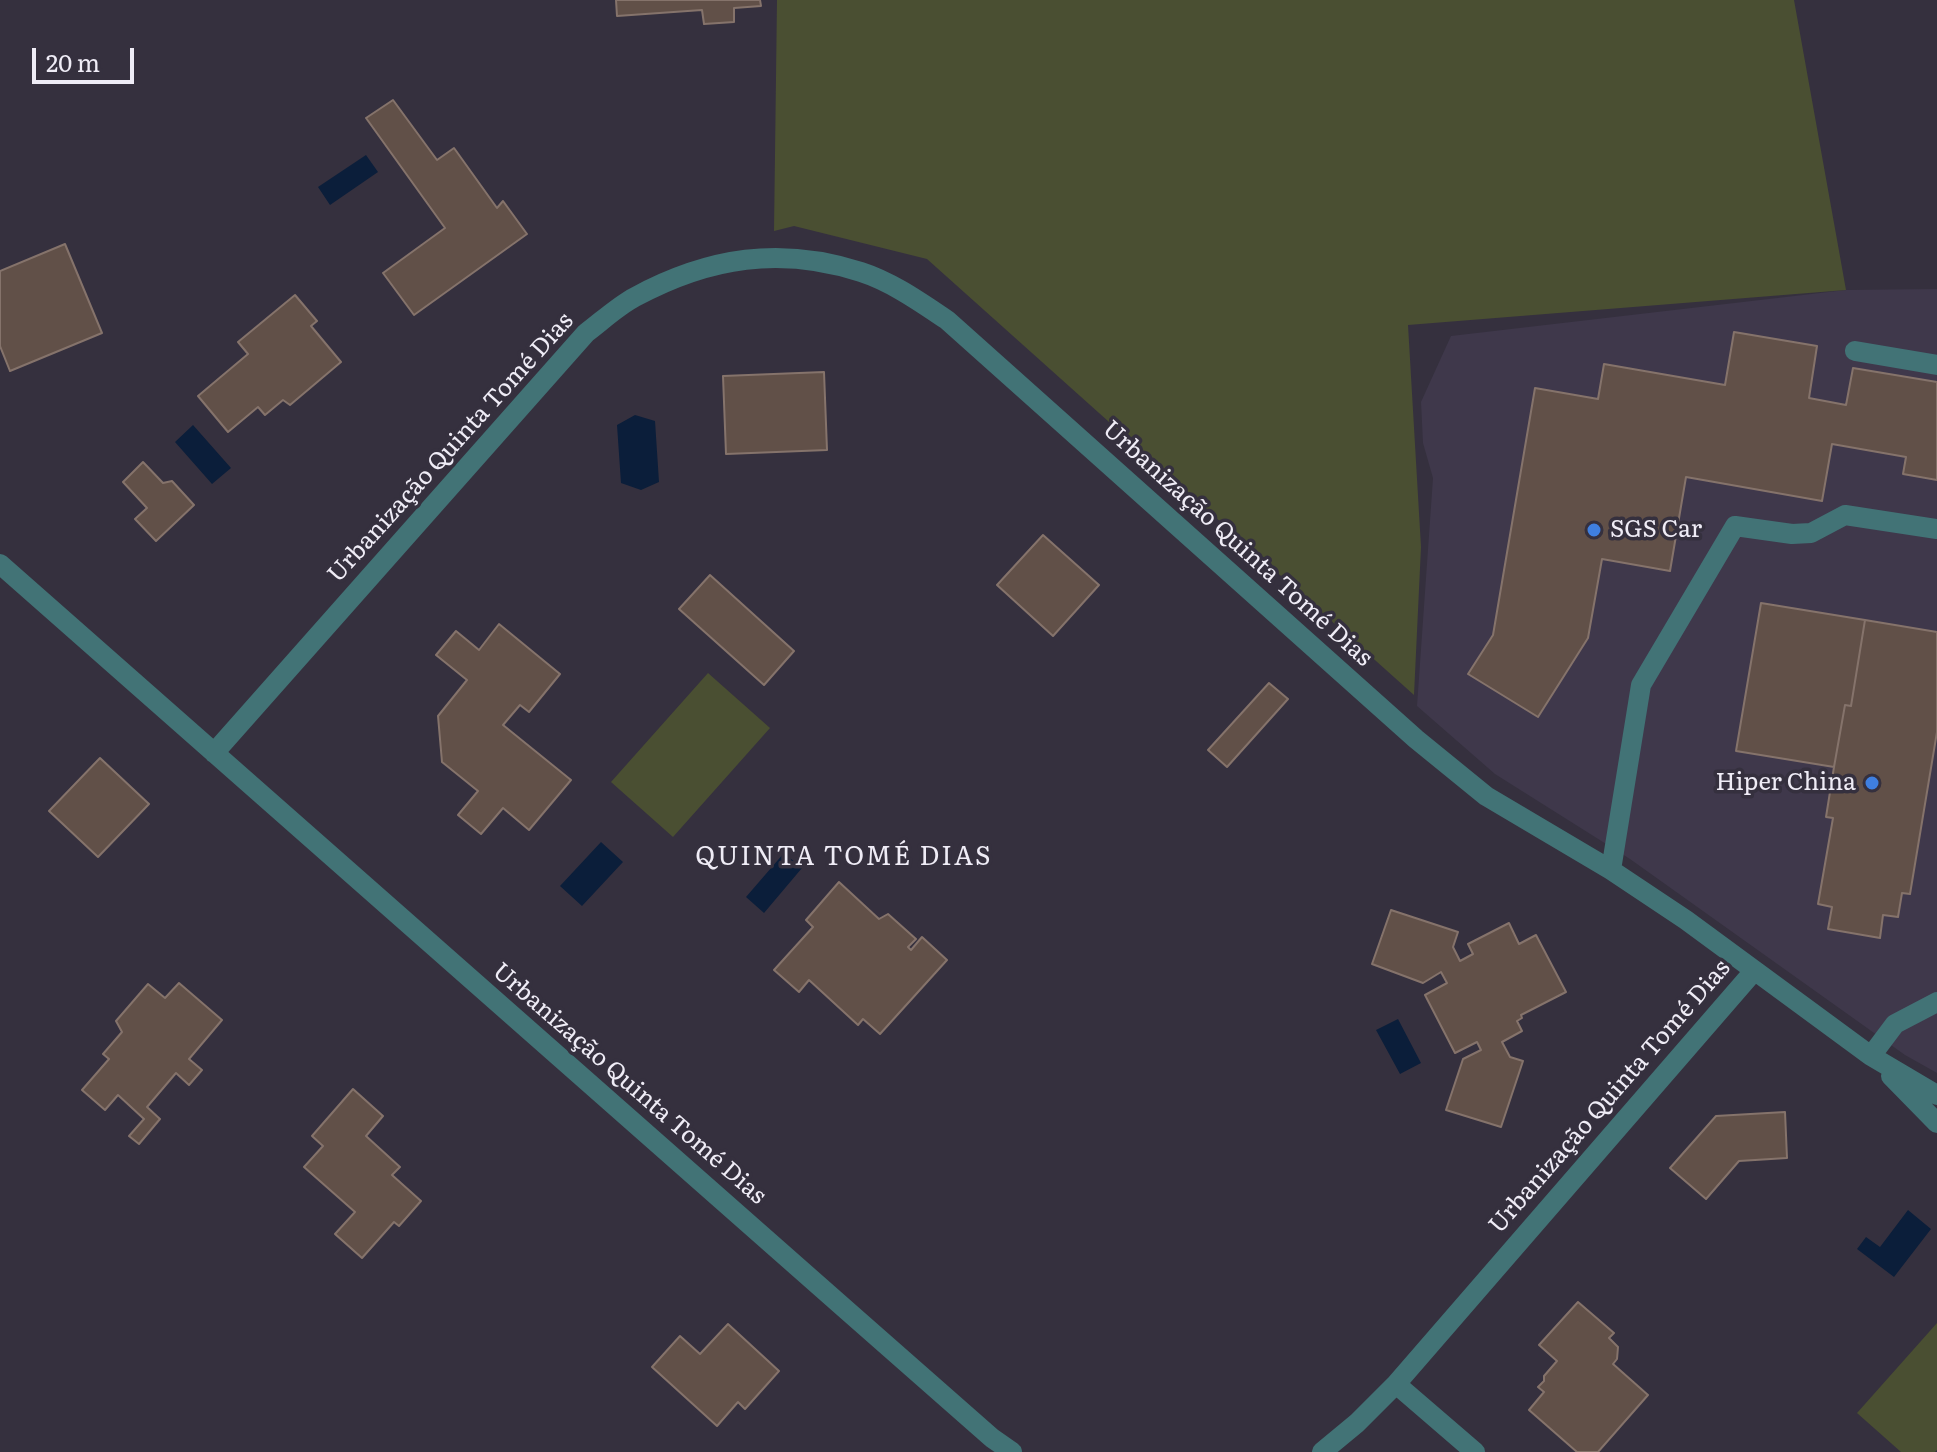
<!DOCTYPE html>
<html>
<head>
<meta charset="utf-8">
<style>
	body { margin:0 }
	#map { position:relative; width:1937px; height:1452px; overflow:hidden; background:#35303e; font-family:Literata,serif }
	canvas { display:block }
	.scale { position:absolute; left:32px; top:48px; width:102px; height:36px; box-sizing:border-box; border:4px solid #efecf6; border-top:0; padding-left:10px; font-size:24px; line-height:28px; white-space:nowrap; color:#efecf6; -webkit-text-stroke:6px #35303e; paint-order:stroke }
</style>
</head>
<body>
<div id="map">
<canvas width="1937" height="1452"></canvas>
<div class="scale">20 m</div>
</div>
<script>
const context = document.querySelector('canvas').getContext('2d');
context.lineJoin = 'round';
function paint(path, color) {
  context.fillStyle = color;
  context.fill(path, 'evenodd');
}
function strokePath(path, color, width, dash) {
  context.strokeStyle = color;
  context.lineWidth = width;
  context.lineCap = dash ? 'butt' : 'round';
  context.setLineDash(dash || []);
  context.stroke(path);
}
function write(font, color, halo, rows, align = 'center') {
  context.font = font + ' Literata,serif';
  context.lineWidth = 7;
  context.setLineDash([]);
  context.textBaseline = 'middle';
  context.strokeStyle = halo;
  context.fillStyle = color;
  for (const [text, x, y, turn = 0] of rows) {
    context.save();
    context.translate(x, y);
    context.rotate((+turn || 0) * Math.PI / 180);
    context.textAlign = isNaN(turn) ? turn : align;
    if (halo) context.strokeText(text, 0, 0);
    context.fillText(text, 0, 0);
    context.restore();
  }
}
paint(new Path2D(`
	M1937 289V1073L1905 1055 1630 859 1495 774 1417 706 1433 478 1423 443 1421 402 1451 336 1846 290Z`), '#3f384b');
paint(new Path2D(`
	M777 0H1794L1846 290 1408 325 1421 547 1414 695 927 259 794 226 774 231Z
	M708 673 770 728 673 837 611 782Z
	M1937 1323V1450L1935 1452H1901L1857 1413Z`), '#4a4f32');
paint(new Path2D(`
	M366 155 378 172 330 205 318 187Z
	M635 415 655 421 659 482 641 490 621 483 617 425Z
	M193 425 231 468 212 484 175 442Z
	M601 842 623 862 582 906 560 886Z
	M784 853 802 868 764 913 746 897Z
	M1398 1019 1421 1063 1400 1074 1376 1030Z
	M1908 1210 1931 1229 1894 1277 1857 1249 1866 1237 1880 1247Z`), '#0b1e3a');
const building = new Path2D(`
	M616 0H760L761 6 734 8V22L704 24 702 10 617 16Z
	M393 100 437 160 454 148 497 208 503 201 527 234 414 315 383 273 445 228 366 118Z
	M65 244 102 333 10 371 0 346V271Z
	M295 295 317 321 311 326 341 362 290 405 283 400 265 415 258 407 228 432 198 396 248 354 238 342Z
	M1734 332 1817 346 1809 398 1846 405 1853 368 1937 382V480L1903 474 1906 457 1832 444 1822 501 1686 477 1670 571 1602 559 1588 638 1538 717 1468 674 1493 635 1535 388 1598 399 1604 364 1725 385Z
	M824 372 827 450 726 454 723 376Z
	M143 462 163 483 172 481 194 505 156 541 135 519 147 508 123 482Z
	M1043 535 1099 585 1053 636 997 585Z
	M710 575 794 651 764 685 679 609Z
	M1761 603 1865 620 1851 706 1845 705 1834 767 1736 751Z
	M1865 620 1937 632V732L1910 894 1902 893 1898 917 1883 915 1880 938 1828 929 1832 907 1818 904 1833 818 1826 817 1834 767 1845 705 1851 706Z
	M499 624 560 674 529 712 520 705 503 725 571 780 529 830 503 808 481 834 458 815 478 791 442 762 438 716 467 680 436 655 456 631 479 650Z
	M1269 683 1288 699 1227 767 1208 750Z
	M100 758 149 804 98 857 49 811Z
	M839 882 879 919 888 914 916 939 908 947 911 950 922 937 947 960 880 1034 863 1019 858 1025 809 980 799 992 774 970 813 927 806 920Z
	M1391 910 1458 932 1453 947 1460 961 1473 954 1468 944 1509 923 1519 944 1536 935 1566 992 1521 1015 1522 1018 1517 1021 1522 1031 1502 1042 1510 1057 1523 1061 1501 1127 1446 1110 1463 1059 1481 1050 1477 1042 1455 1053 1425 995 1447 983 1441 972 1423 983 1372 964Z
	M179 983 222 1020 189 1059 202 1070 189 1085 176 1073 147 1107 160 1119 139 1144 129 1136 144 1119 118 1095 105 1110 82 1090 109 1059 103 1054 122 1032 116 1021 148 984 165 998Z
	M353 1089 383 1116 366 1136 400 1167 392 1175 421 1201 399 1226 394 1222 362 1258 335 1234 355 1212 304 1167 323 1146 312 1136Z
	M1785 1112 1787 1158 1739 1161 1706 1199 1670 1168 1716 1116Z
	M1578 1302 1614 1333 1609 1338 1618 1347 1617 1359 1613 1364 1648 1395 1598 1452H1577L1529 1410 1544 1392 1538 1387 1544 1381V1376L1557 1361 1539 1345Z
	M728 1324 779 1371 745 1409 738 1402 717 1426 652 1367 680 1336 700 1354Z`);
paint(building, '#615048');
strokePath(building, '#85736b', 2);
strokePath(new Path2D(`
	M1855 351 1937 365
	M0 564 851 1314 992 1438 1012 1452
	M214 753 586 333C602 321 618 306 635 297 709 257 781 246 861 272 892 282 920 302 947 320L1416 739 1486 796 1611 870 1686 920 1871 1056 1937 1095
	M1611 870 1641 685 1735 526 1792 534 1811 533 1845 515 1937 529
	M1871 1056 1895 1024 1937 1002
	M1891 1076 1937 1123
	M1396 1384 1475 1452
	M1322 1452 1357 1423 1396 1384 1754 971`), '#427376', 20);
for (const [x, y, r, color] of [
	[1594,530,8,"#3f7fe0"],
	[1872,783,8,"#3f7fe0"]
]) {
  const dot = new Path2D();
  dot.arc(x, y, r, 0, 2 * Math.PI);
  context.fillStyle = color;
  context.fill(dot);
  strokePath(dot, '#35303e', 3);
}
write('24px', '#efecf6', '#35303e', [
	["Urbanização Quinta Tomé Dias",451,448,-48],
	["Urbanização Quinta Tomé Dias",1237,544,42],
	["Urbanização Quinta Tomé Dias",629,1084,41],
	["Urbanização Quinta Tomé Dias",1610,1097,-49]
]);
write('24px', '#efecf6', '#35303e', [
	["SGS Car",1610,530],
	["Hiper China",1856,783,"right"]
], 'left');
context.letterSpacing = '2px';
write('26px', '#efecf6', '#35303e', [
	["QUINTA TOMÉ DIAS",844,857]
]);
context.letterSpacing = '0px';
</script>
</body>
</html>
